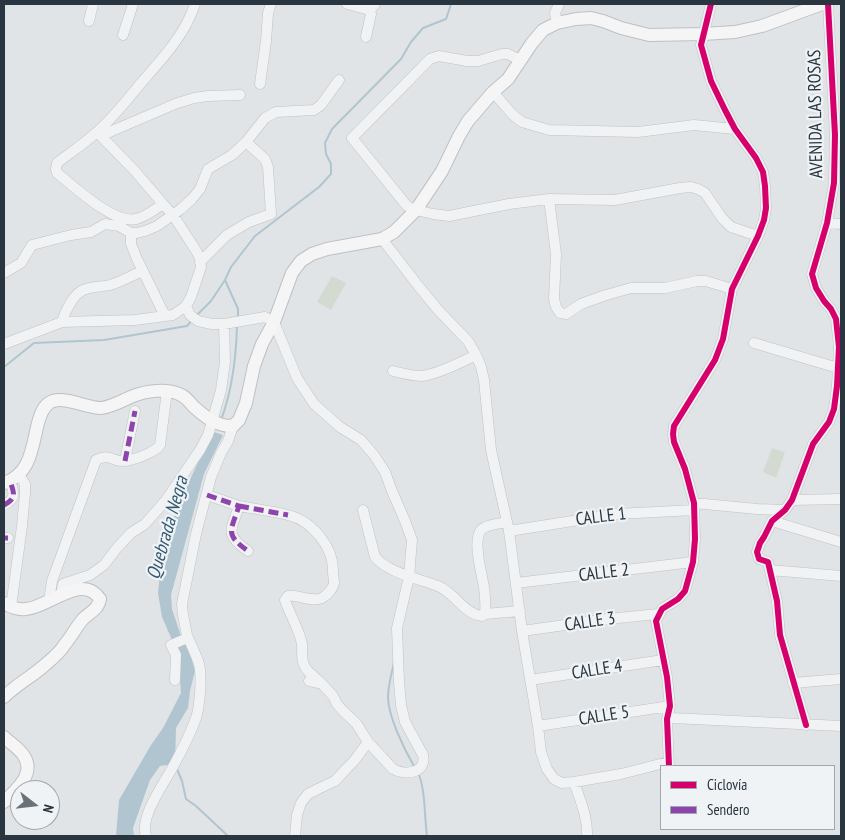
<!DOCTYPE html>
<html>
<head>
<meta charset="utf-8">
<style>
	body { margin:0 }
	#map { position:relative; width:845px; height:840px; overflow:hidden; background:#e1e4e6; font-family:"PT Sans Narrow",sans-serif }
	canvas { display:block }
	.frame { position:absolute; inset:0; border:5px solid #29353f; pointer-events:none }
	.legend { position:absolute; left:660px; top:765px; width:175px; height:65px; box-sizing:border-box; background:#eff3f6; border:1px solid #a0a7ad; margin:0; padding:6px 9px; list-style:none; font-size:15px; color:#29353f }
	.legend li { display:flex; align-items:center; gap:10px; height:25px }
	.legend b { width:25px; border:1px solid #a0a7ad }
	.north { position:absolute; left:10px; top:780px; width:50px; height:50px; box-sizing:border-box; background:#eff3f6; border:1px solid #a0a7ad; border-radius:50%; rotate:106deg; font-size:14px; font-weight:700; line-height:20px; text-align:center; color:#29353f }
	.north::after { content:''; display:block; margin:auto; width:18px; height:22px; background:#697279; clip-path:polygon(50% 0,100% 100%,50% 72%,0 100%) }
</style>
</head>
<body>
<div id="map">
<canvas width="845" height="840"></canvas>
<div class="frame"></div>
<ul class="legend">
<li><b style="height:6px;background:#d6006c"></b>Ciclovía</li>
<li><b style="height:6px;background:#8e44ad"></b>Sendero</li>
</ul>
<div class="north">N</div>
</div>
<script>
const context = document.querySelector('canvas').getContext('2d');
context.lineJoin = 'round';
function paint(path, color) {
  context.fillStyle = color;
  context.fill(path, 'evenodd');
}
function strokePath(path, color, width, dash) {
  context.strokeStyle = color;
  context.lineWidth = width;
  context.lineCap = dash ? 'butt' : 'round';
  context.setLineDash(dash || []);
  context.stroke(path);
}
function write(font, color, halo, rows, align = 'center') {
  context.font = font + ' "PT Sans Narrow",sans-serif';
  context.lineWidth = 4.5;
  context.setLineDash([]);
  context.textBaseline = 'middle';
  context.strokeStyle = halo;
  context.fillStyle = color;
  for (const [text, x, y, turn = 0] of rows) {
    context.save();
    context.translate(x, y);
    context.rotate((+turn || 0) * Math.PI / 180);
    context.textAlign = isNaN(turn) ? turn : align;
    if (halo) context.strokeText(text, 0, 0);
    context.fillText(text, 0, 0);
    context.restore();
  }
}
paint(new Path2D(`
	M332 276 346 283 331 310 317 302Z
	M772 448 785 452 776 478 763 472Z`), '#d3dad2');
paint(new Path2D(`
	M214 432 223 435 204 474 171 595 172 609 182 639 189 649 195 671 190 691 188 708 176 728 175 764 160 766 150 780 133 828 134 836H116L119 800 151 745 163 728 181 693 178 654 162 617 158 593 161 563 167 535 176 510 206 445Z`), '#b0c5d0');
strokePath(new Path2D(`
	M225 280 238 309V317
	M197 315 211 301 225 280 231 267 255 236 319 187 331 174V164L326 154 325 143 332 129 401 59 411 42 423 28 446 19 451 4
	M4 367 34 343 104 340 187 326 192 320
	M221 420C232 391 236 358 237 327
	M394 662C392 673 388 685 388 697 388 716 404 749 414 766
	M177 769 182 781 186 799 196 806 228 836
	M418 772C426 792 424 815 427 836`), '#b0c5d0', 2);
const minor = new Path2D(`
	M347 4 370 10
	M89 21 93 4
	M557 23 555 13 559 4
	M123 35 133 4
	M366 37 371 14 370 10 375 4
	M520 60 508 54H502L478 61H467L439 56 430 59 352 138 407 206 416 210 433 214 449 216 509 204 549 199 615 200 680 188 691 187 698 189 705 193 722 218 731 227 758 236
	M260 84 266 41 268 13 271 4
	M493 92 513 115 522 122 549 130 638 132 694 125 735 129
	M101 136 114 130 175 104 194 98 208 96 240 95
	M549 199 556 254 554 299 556 307 560 313 566 314 581 304 603 296 631 288H665L697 281H706L732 289
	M163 204C155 209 146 217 136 219 113 224 75 187 57 173L56 169 57 163C70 153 85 143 97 132 113 118 127 100 141 83 162 59 185 35 195 4
	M827 223 841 224
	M131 233V244L137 259 165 316
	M382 239 420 288 439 311 468 341 476 355 481 367 484 380 491 450 509 531 522 631 538 726 541 752 547 769 554 779 562 783 574 782 621 774 668 762
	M200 262 227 235 249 222 271 214 268 167 265 159 246 142
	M4 273 21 263 32 245 71 235 91 232 105 224 119 226 131 233H137L145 231 157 226 181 209 192 199 200 189 208 169 232 155 246 142 265 118 276 112 314 110 321 105 339 80
	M186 306 190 315 198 321 212 324H224L265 317 274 322 297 378 314 404 340 427 361 440 374 455 385 472 392 491 405 521 412 540 409 577 397 628 399 682 401 705 405 722 423 755C427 773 405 776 393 769L368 742 356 723 343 711 337 704 333 696 322 684 309 681
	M62 322C65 311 73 295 83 290 92 286 102 287 110 285 121 282 132 275 143 271
	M754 343 838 368
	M4 344 62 322 135 320 173 315 186 306 191 297 201 267 200 258 195 249 173 215 163 204 134 170 97 132
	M393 371C401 373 413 376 421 376 436 375 462 362 476 355
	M125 461 135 411
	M207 495 239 506C231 531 224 534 248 551
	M792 500 841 499
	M694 503 757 509 785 510
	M4 505C17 498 14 493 10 481
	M239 506C255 509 272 511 288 515 312 521 334 547 333 572 333 575 334 580 334 583 333 589 327 595 322 598 311 603 299 594 288 596L285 600C290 615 299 629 302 644 303 653 300 658 305 667 309 674 316 677 321 683
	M363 510 375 557C388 573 420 579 438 586 455 593 464 614 482 616L485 614 520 611
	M772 521 841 542
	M509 531 617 514 694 510
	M4 538H8
	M770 570 841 576
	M516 583 693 562
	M61 594 63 584 90 575 104 565 117 548 131 533 145 524 166 500 185 472 200 450 208 435 212 422 221 390 225 362 224 324
	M49 601 52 581 96 460C110 453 111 461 123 461 132 461 156 452 160 445L167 391
	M11 607 22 526 25 493V484L19 475
	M485 614C486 605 485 596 484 587 482 574 472 541 481 530 487 524 499 524 507 522
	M522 631 608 619 658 614
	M175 680 176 655 171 645 185 639 187 635 183 615 182 604 196 534 211 477 221 453 228 441 233 426
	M530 680 663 660
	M793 683 841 679
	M667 719 672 718 841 726
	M806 725 780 635 777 601 768 562 759 559 757 552 760 543 764 537 772 521 785 510 792 500 813 444 829 422 834 409 837 386 839 347 836 319 831 309 824 301 816 288 812 274 827 223 834 183 835 135 828 4
	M538 726 670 706
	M669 766 667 719 670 706 667 677 656 621 662 609 678 599 685 591 693 562 695 539 694 503 685 469 674 442 673 434 674 426 715 360 723 339 732 289 758 236 764 220 766 208 765 186 763 172 756 158 735 129 725 110 711 81 701 45 711 4
	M574 782C580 800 588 817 587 836
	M146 836C139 816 166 781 175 763 182 750 191 732 196 718 200 706 202 676 199 664 196 654 191 645 187 635
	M295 836 297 815 301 803 308 794 320 788 335 781 347 768 354 761 368 742`);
const major = new Path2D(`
	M4 483C31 474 32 447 38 423 40 416 42 408 49 403 61 394 86 408 101 408 112 407 123 400 133 396 146 391 166 388 179 394 185 396 189 401 193 406 204 416 217 427 233 426L239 420 246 403 254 366 262 344 274 322 292 273 301 261 312 254 327 249 382 239 394 232 416 210 442 171 459 136 468 121 493 92 508 79 532 43 543 30 557 23 576 19 591 18 603 21 621 28 649 35 703 34 735 32 762 26 822 4
	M4 603C11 607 17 610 26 609 48 608 82 572 100 599 98 610 90 612 83 619 76 627 72 636 65 644 61 651 52 659 46 664 33 676 17 684 4 697
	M4 737C10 743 19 748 24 756 36 775 15 790 4 802`);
strokePath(minor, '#bfc2c4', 11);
strokePath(major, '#bec1c4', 14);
strokePath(minor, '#f1f2f3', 10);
strokePath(major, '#f5f5f6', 12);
strokePath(new Path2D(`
	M125 461 135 411
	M207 495 239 506C231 531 224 534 248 551
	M4 505C17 498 14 493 10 481
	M239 506 288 515
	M4 538H8`), '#8e44ad', 5, [10, 5]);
strokePath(new Path2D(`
	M806 725 780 635 777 601 768 562 759 559 757 552 760 543 764 537 772 521 785 510 792 500 813 444 829 422 834 409 837 386 839 347 836 319 831 309 824 301 816 288 812 274 827 223 834 183 835 135 828 4
	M669 766 667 719 670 706 667 677 656 621 662 609 678 599 685 591 693 562 695 539 694 503 685 469 674 442 673 434 674 426 715 360 723 339 732 289 758 236 764 220 766 208 765 186 763 172 756 158 735 129 725 110 711 81 701 45 711 4`), '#d6006c', 6);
write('18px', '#29353f', '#eff3f6', [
	["AVENIDA LAS ROSAS",816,114,-91],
	["CALLE 1",601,517,-7],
	["CALLE 2",604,573,-7],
	["CALLE 3",590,622,-8],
	["CALLE 4",597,670,-9],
	["CALLE 5",604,716,-9]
]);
write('italic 19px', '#345a72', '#eff3f6', [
	["Quebrada Negra",168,528,-74]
]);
</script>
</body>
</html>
